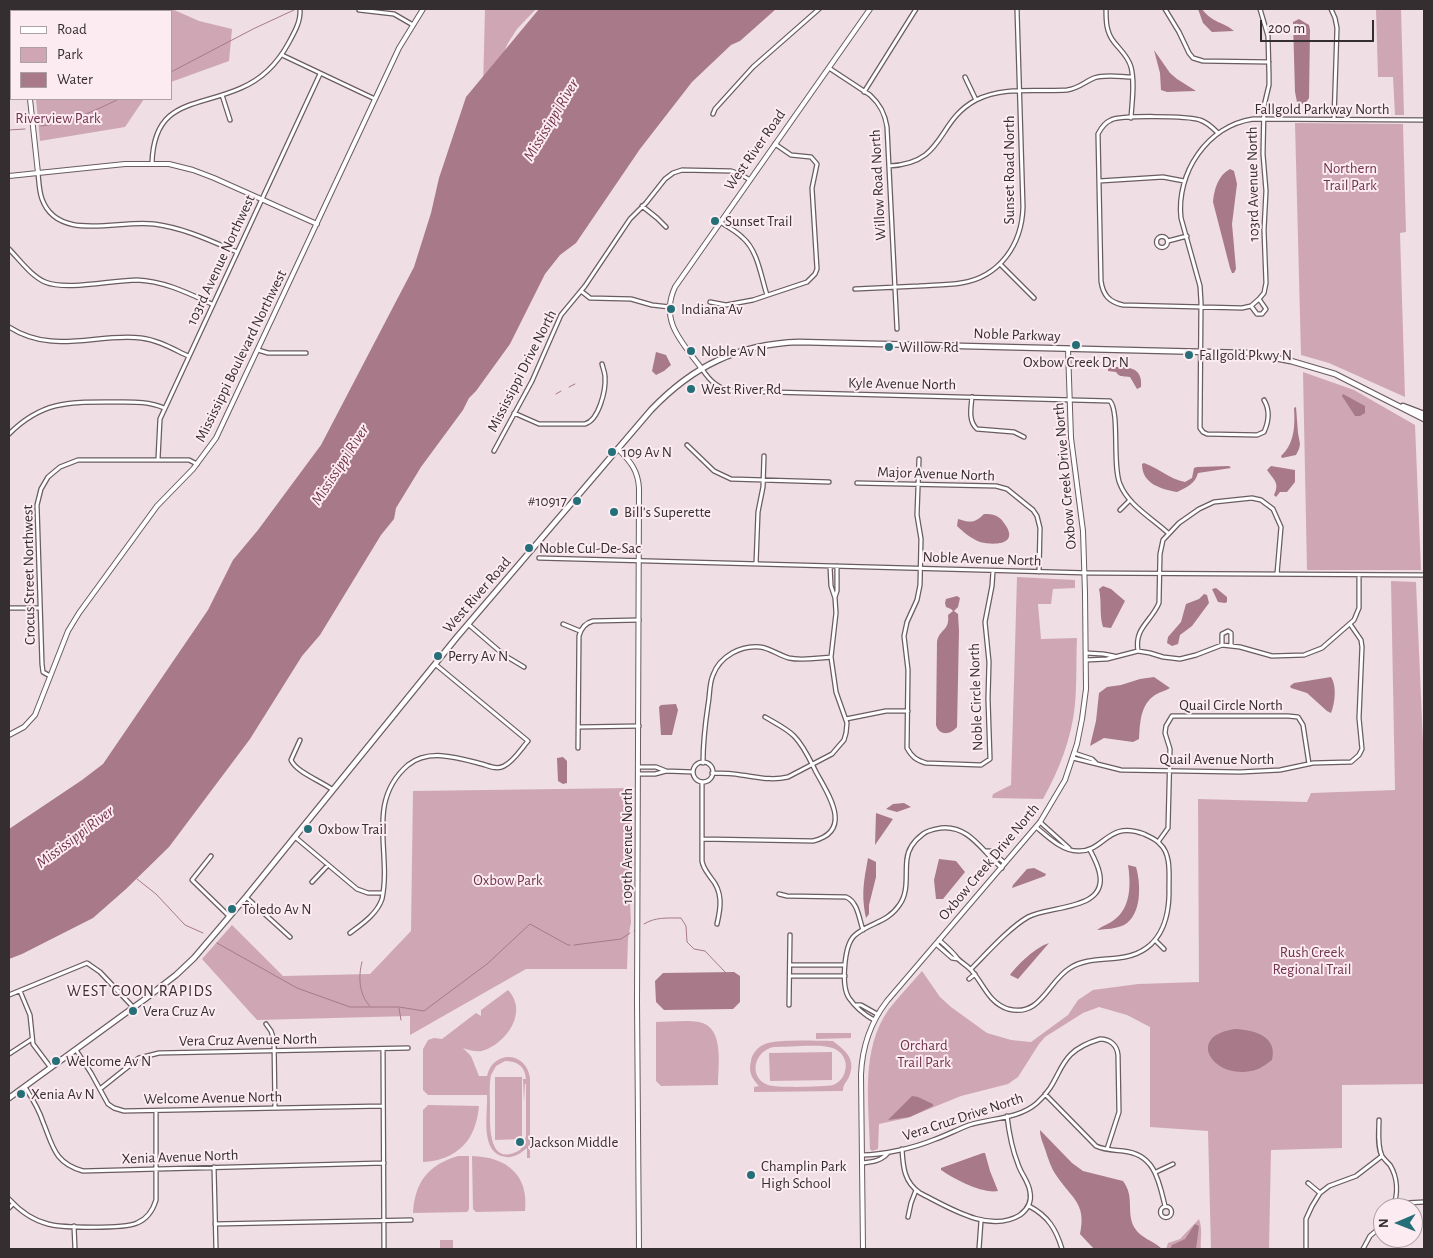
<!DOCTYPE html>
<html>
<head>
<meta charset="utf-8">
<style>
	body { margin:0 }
	#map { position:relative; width:1433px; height:1258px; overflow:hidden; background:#efdee4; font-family:"Alegreya Sans",sans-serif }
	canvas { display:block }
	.frame { position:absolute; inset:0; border:10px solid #352e31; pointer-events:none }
	.legend { position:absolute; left:10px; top:10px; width:162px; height:90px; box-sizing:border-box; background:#fcecf1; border:1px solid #aca0a4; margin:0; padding:6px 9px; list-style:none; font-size:15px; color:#352e31 }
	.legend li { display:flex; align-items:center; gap:10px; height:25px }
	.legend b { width:25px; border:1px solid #aca0a4 }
	.north { position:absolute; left:1373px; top:1198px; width:50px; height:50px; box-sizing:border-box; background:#fcecf1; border:1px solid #aca0a4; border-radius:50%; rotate:269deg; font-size:14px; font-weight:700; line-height:20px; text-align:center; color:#352e31 }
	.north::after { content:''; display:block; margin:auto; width:18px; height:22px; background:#256f78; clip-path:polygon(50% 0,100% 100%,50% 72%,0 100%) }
	.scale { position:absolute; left:1260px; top:20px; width:114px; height:22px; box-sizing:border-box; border:2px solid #352e31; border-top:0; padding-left:6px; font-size:15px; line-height:18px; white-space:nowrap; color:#352e31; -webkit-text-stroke:4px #fcecf1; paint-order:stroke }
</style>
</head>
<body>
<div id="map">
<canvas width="1433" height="1258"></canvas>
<div class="frame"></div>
<ul class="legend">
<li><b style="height:6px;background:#fff"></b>Road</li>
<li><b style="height:14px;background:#cfa7b4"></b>Park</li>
<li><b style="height:14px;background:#a77989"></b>Water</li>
</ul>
<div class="north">N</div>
<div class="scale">200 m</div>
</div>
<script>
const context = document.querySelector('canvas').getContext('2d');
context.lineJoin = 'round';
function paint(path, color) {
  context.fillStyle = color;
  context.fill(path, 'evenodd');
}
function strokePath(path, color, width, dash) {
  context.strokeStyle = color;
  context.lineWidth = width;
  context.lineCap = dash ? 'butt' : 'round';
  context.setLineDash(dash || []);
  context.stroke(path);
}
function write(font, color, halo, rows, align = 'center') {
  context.font = font + ' "Alegreya Sans",sans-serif';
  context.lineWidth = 4;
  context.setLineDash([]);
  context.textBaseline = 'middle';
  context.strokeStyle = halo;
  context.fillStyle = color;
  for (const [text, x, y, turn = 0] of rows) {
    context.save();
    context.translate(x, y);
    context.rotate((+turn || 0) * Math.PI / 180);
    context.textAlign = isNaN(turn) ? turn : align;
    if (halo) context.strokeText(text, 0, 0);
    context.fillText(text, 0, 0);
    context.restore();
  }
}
paint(new Path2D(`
	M29 9H172L199 21 232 29 229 61 171 82V11H29Z
	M485 9H536L517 29 508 43 496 70 483 88Z
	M1376 9H1401L1404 115H1395L1393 77H1378Z
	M36 99H144L125 127 40 141Z
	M1295 123 1403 124 1406 232 1400 233 1405 397 1329 363 1301 355Z
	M1303 372 1354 390 1415 425 1421 570H1307Z
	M1017 577 1075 580V588L1053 589 1051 604H1038L1041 639 1077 638C1076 660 1077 683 1075 704 1072 738 1059 770 1043 799L992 798 993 794 1011 785Z
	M1391 581 1416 582 1424 766V1084L1342 1085V1148L1271 1150 1269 1249H1211L1208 1131 1150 1127V1027L1127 1015 1099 1007 1083 1013 1045 1037 1039 1044 1018 1077 1008 1084 961 1096 907 1118 879 1124 878 1149 872 1151 870 1149C869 1102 860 1050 889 1009 899 996 911 984 922 971L940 997 951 1007 987 1033 1011 1040 1031 1042 1068 1015 1078 1000 1093 990 1138 984 1199 982 1198 799 1307 802 1311 793 1395 790Z
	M631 788 629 881 631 922 628 939 627 969H526L410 1035V1016L257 1020 202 959 232 925 283 976 370 974 411 931 413 791Z
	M508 990C529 1012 506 1044 482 1051 475 1052 468 1050 463 1048L471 1056 479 1076H487C493 1050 526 1051 530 1078V1158H527V1148C521 1153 514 1158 506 1157 479 1154 488 1114 487 1095H428L423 1090V1049L428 1040 434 1038 442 1039 476 1013 481 1016V1010ZM505 1061C517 1061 525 1066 526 1079H523L524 1102 525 1084H526V1136L524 1143 520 1150C487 1169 490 1123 490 1106 490 1096 489 1085 491 1075L496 1066Z
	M656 1022C669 1022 686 1020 699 1022 725 1027 718 1066 718 1085L661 1086 656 1081Z
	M816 1033H851V1038L816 1039Z
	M833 1041C844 1050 857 1058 849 1077 846 1083 843 1084 843 1091L754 1092V1087L759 1086C752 1079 748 1071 751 1061 752 1053 758 1047 765 1044 778 1039 818 1041 833 1041ZM774 1047C788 1047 825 1043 835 1049 843 1053 848 1062 845 1071 844 1077 839 1083 833 1085 825 1087 775 1088 768 1085 747 1077 755 1050 774 1047Z
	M832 1052V1080L770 1081 769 1053Z
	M495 1077H522V1139L495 1140Z
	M428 1105 479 1106C476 1140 458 1160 423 1162V1110Z
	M458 1156H469V1209L467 1212 413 1213C415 1182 428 1165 458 1156Z
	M472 1156C507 1157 529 1175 525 1211L476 1212 473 1209Z
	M1199 1219C1203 1230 1200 1238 1201 1249H1166L1168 1243 1180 1239Z
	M440 1240H453V1249H440Z`), '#cfa7b4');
paint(new Path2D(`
	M539 9H776L740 41 731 45 692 82 640 149 576 243 560 255 545 274 510 344 476 391 469 398 463 410 421 467 396 508 394 519 381 535 320 635 302 656 250 739 169 847 126 889 93 918 22 954 9 959V829L82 780 103 764 208 610 233 560 258 530 321 445 414 267 431 213 439 178 466 97Z
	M1198 9H1202C1212 23 1224 22 1234 31L1212 32 1203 23Z
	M1299 19 1309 25 1310 30 1309 98 1307 101 1302 104 1297 102 1295 92 1293 22Z
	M1154 50 1170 73 1177 79 1196 91 1167 92 1161 90 1160 73Z
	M1230 169 1234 171 1237 184 1232 224 1236 269 1234 273H1232L1230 268 1213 202C1214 190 1218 175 1230 169Z
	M656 352 666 355 671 365 664 371 656 375 652 371Z
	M1110 367C1126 367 1143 365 1141 387L1137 389 1130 377C1124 376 1120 378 1116 372L1108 371V368Z
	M1343 394 1365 406V413L1360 416H1355L1342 396Z
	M1296 407 1298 433 1300 444 1299 449 1296 455 1282 458 1281 456C1295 443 1295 425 1294 408Z
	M1144 463C1159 468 1169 479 1185 482L1192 478 1194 468 1197 467 1229 466 1231 468 1198 473C1195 484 1187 487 1177 492 1161 489 1142 484 1142 464Z
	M1271 466 1295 470V482L1287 492H1280L1276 497 1274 495C1280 483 1274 480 1267 470Z
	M984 514C993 514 999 515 1004 523 1020 544 996 546 980 542 972 539 963 532 957 526L958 519C971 523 975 523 984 514Z
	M1103 586 1111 589 1125 601 1111 628 1103 627C1099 614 1102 602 1099 589Z
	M1216 588 1227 597V602L1225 603 1218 602 1212 589Z
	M1204 594 1207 595 1209 603 1192 626 1180 635 1178 644 1172 646 1167 643 1168 637 1181 622 1186 604 1199 599Z
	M957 596 960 598 958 607 954 611 958 614 959 631 957 727C951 735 939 736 936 725L937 642C939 629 950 631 948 615L953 611 951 609 946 607 945 603 946 599Z
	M1154 677 1170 688C1165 691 1160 692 1155 695 1140 705 1140 723 1139 739L1133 742 1104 738 1090 746 1096 721 1099 693 1107 687 1121 685 1140 679Z
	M1331 677C1337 686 1335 703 1331 713L1327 711 1307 693 1291 688 1290 686 1294 683Z
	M676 704 678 710 672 735H661L659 707 661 705Z
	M563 757 567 761V783L563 784 558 781 557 758Z
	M904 803 911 807 897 812 886 809 893 804Z
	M876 813 893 819 875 845Z
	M868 858 876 862V877L869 905V914L866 918C861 893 864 881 868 858Z
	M939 859 956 861 965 872 943 899H936L934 880Z
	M1128 865 1136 867C1141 884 1142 915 1124 925 1116 929 1106 929 1097 930 1102 926 1109 924 1114 920 1131 908 1131 884 1128 865Z
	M1034 868 1046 874 1045 876 1012 888 1013 885 1027 869Z
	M1049 943 1018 979 1010 975C1018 964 1036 947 1049 943Z
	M734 972 740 976V1002L733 1009 664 1010 656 1002 655 981 663 973Z
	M1236 1029C1254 1030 1278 1036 1272 1060 1265 1065 1259 1070 1251 1071 1212 1079 1185 1035 1236 1029Z
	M912 1096 918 1097 933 1104V1106L910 1117 888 1120Z
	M1040 1130 1072 1163 1083 1171 1123 1181C1135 1197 1126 1211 1134 1227 1141 1239 1153 1240 1162 1249H1094L1080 1234C1087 1203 1071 1198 1056 1175 1051 1168 1048 1158 1045 1149 1043 1143 1040 1137 1040 1130Z
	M983 1153H985L990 1171 998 1191C982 1194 954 1179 941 1170V1168Z
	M1195 1224 1199 1226 1196 1249H1170L1172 1245 1185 1239Z`), '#a77989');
strokePath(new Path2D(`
	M171 72 253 29 294 10
	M41 126C69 123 94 111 119 99
	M9 130 25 129
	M569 387 575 384
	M556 394 561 391
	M137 879 156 894 185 925 203 933
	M644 924C655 917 667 918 681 918L686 926 687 942 694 949 705 951 726 973
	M634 931 635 930
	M217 943 297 988 350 1007H399L424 1011 487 964 530 924 568 945H570
	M574 945 621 939 630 933
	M362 962C358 977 359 995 370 1006
	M399 1008 401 1020`), '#a77989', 1);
const minor = new Path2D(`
	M1106 9C1106 21 1106 32 1114 42 1121 51 1128 56 1131 67 1135 83 1132 101 1131 118
	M1165 9 1179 32 1189 53 1193 58 1203 61 1269 62
	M1331 9 1335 18 1337 28 1334 119
	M359 10 394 14 413 25
	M282 55 375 99
	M829 68 870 95C880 104 885 113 887 127L897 329
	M965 77 976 100
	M9 91H11
	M864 92 916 9
	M222 95 230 120
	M713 114 715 109 753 67 819 9
	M1218 133C1213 128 1207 122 1200 120 1188 116 1121 115 1111 120 1104 123 1101 128 1098 134L1101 281C1103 295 1109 302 1123 305L1242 308 1251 306 1259 299 1264 293 1266 283 1264 230 1266 191 1263 154 1264 106 1269 85V75L1268 36 1260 9
	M152 163C154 99 196 108 241 88 262 79 277 64 288 44 294 33 301 22 300 9
	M889 166C947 163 935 122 976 100 1004 86 1037 92 1067 90 1080 88 1084 82 1094 78 1105 74 1121 77 1132 77
	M38 173C39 182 39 191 42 199 58 243 119 219 154 224 184 228 209 240 237 252
	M1099 181 1163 177 1184 181
	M642 206 657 218 666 227
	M720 222C728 227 736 231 743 238 758 251 761 277 767 295
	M1156.5 242a5.5 5.5 0 1 1 11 0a5.5 5.5 0 1 1-11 0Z
	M1168 241 1187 236
	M9 249C19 259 31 276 45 282 67 291 112 280 137 280 164 281 188 293 212 304
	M1000 264 1034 298
	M855 289C876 288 898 287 919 286 933 285 948 285 961 283 1000 277 1022 244 1023 207L1017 9
	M581 291 590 298 631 299 652 305 670 307
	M710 302 726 305 753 300 807 282 815 274 817 269 812 188 817 164 811 157 791 155 775 144
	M1251 306 1257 314H1262L1266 309 1259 299
	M9 327C53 355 95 333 141 338 158 340 173 349 188 356
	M258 350 268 353H306
	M702 369C710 381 718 389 733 391L1110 401C1120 412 1112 466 1120 484 1128 505 1152 518 1168 533
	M972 397C971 408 968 421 977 429L1014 432 1024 437
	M1264 400C1270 410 1269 421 1264 432L1257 435 1207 434 1203 432 1200 428 1201 302 1200 286 1181 218C1176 173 1207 126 1253 119L1424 120
	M514 413 539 424H585C599 420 606 390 605 377 605 373 603 368 602 364
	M9 434C43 400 71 402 115 402 132 402 148 401 164 408
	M687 445 714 471 731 479 829 482
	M494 451 532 381 561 315 585 286 630 219 646 203 665 179 673 173 682 170 731 171 740 174 750 180
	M158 459 160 419 320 74
	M919 459 917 515 921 539 920 585 917 600 907 622 904 636 908 670 907 748C912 757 916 760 926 763L981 765 990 759 988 699 989 662 985 622 992 586 993 571
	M857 483 996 486 1007 489 1033 510 1037 516 1040 528 1039 572
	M1120 510 1130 500
	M539 558 1090 573 1424 575
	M756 564 758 512 763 487 764 456
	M835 597 837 591V566
	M9 608H40
	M468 624 504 655 524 667
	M563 624 580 631
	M1222 645V634L1228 631 1231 633V645
	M1138 651C1134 628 1151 622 1159 603L1160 554 1163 540 1179 523 1199 509 1214 502 1252 498 1261 500 1273 509 1281 527 1277 574
	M1086 653 1103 654 1114 656
	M1086 660 1107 659 1138 651 1150 653 1163 657 1180 659 1196 655 1222 645 1240 647 1272 656 1304 655 1322 648 1354 620 1359 608V575
	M50 676 43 672 42 664 37 505 41 489 48 477 60 467 78 460H189L197 464
	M846 719 886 711H908
	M579 727 639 726
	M300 740 291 760C296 772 321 781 333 790
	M578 748 579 636C581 628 585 623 593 621L639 620
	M1074 753 1092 759 1096 763
	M1073 758 1121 770 1240 772 1280 770 1313 763 1351 762 1359 755 1362 749 1359 718 1362 647 1361 640 1350 624
	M693 772a10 10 0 1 1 20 0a10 10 0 1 1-20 0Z
	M703 763C703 743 705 725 708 705 710 695 709 684 713 675 720 656 741 645 760 647 770 648 778 655 789 658 802 661 817 658 831 657
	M639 767H656L666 771
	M712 773C722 773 731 773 741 775 757 777 771 781 788 777L832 754 844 740 846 733 847 723 836 692 831 657 836 613 835 598 831 586 830 566
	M638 774H655L666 771 693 772
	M702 782V861C703 868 707 872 711 878 723 892 721 907 717 924
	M1040 822 1069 848
	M295 837 357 889 368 893H383
	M702 839 813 841C854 831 828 794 816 772 810 760 804 746 794 736 786 728 775 723 765 717
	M1158 842 1168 828 1170 749 1165 733 1166 726 1172 716H1288L1298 717 1303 725 1309 764
	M985 851H990L1005 863
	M211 856 192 880 229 916
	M312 882 328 865
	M779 894 787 896 846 897C858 902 859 919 863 930
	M246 897 290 937
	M350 933C362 924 377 914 382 899 392 852 365 802 408 765 429 748 459 758 482 764 489 766 497 770 504 766 514 761 521 749 528 741L435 664
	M939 940C946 946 953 952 958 959 962 963 968 966 972 971 984 985 989 1003 1008 1009 1041 1018 1048 981 1070 968 1084 959 1101 960 1118 958 1158 954 1170 923 1169 887 1169 873 1171 854 1160 844 1156 839 1150 837 1144 834 1107 820 1105 852 1078 851 1062 851 1048 837 1036 827
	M1155 940 1164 949
	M936 944 952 958 958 959
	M790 965H845
	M971 969C987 953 1009 928 1028 917 1050 905 1110 911 1099 871 1097 863 1093 856 1090 850
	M790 976H845
	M969 979 975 974
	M20 991 30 1015 33 1044 51 1068
	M9 995 87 963 100 972 133 1007
	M789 1005 790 935
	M856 1005H861L877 1014
	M874 1020C863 1014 856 1008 849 998 841 986 844 946 854 936 869 922 887 924 900 904 909 891 905 873 907 859 908 849 915 840 923 834 928 830 935 829 941 828 970 825 983 853 1002 868
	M266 1024 271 1031 274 1040 275 1108
	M383 1049 384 1249
	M76 1050 91 1073 108 1104 114 1108 124 1111 383 1106
	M9 1054 32 1039
	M25 1087C32 1098 39 1109 43 1122 53 1146 54 1163 83 1171L384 1163
	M100 1089 139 1058 159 1053 408 1048
	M1045 1094 1096 1146C1104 1150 1114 1150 1123 1151 1155 1154 1159 1181 1165 1206
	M1379 1120C1379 1131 1377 1146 1382 1156 1384 1159 1387 1162 1390 1165 1398 1178 1398 1194 1393 1208
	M902 1149C903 1167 904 1182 920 1193 948 1207 989 1234 1020 1215 1028 1209 1032 1202 1030 1192 1029 1182 1021 1174 1018 1164 1012 1149 1009 1133 1007 1116
	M862 1155C882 1155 914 1148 933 1140 945 1136 956 1130 969 1125 991 1118 1019 1119 1037 1103 1066 1077 1053 1053 1100 1039 1110 1039 1117 1045 1118 1055L1119 1112 1107 1149
	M862 1163C872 1162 881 1161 888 1153
	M214 1167 216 1249
	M1156 1172 1173 1164
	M1308 1183 1320 1193
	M9 1199C19 1210 32 1220 48 1224 62 1228 124 1229 137 1223 147 1219 153 1210 156 1200V1111
	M1395 1202 1405 1203 1424 1202
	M1029 1206C1048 1216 1056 1229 1062 1249
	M1160.5 1212a5.5 5.5 0 1 1 11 0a5.5 5.5 0 1 1-11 0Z
	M9 1208 13 1204
	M908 1217 911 1203 916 1190
	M215 1224 411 1220
	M74 1226 75 1249
	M1390 1238 1392 1240
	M979 1249 981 1221
	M1306 1249V1219L1312 1206 1320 1193 1329 1186 1356 1176 1382 1156
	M1363 1249 1370 1236 1383 1225`);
const tertiary = new Path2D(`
	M23 11V9
	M30 99 38 173
	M9 176 125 164H169L193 170 214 178 317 224
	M702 369C683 343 659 322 675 287L870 9
	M619 450C631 462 638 471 639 488L637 1002 639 1249
	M9 735 24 727 35 715 68 631 79 613 157 506 193 469 216 438 399 48 423 9
	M863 1249 861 1075C862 1047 870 1023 887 1001L1040 822 1065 780 1077 744 1082 719 1086 689 1085 593 1083 531 1071 438 1068 349`);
const secondary = new Path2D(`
	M1403 406 1424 414
	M9 1098 145 999 176 975 194 958 246 897 457 637 651 410C693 366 738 344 799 342L1248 353 1291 361 1335 374 1424 419`);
strokePath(minor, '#6a5c61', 5.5);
strokePath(tertiary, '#6a5c61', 6);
strokePath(secondary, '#6a5c61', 7);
strokePath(minor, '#fff', 3);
strokePath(tertiary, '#fff', 4);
strokePath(secondary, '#fff', 4.5);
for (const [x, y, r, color] of [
	[715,221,5,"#256f78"],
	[671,309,5,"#256f78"],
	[1076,345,5,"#256f78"],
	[889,347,5,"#256f78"],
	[691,351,5,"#256f78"],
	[1189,355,5,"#256f78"],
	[691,389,5,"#256f78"],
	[612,452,5,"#256f78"],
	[577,501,5,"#256f78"],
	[614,512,5,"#256f78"],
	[529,548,5,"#256f78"],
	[438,656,5,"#256f78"],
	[308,829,5,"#256f78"],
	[232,909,5,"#256f78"],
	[133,1011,5,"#256f78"],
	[56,1061,5,"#256f78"],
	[21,1094,5,"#256f78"],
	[520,1142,5,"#256f78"],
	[751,1175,5,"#256f78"]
]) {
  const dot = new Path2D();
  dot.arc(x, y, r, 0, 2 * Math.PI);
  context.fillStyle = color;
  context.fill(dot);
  strokePath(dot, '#fcecf1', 2);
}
write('15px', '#352e31', '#fcecf1', [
	["Fallgold Parkway North",1322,109],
	["West River Road",755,150,-55],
	["Sunset Road North",1009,170,-90],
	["103rd Avenue North",1253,184,-91],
	["Willow Road North",878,185,-93],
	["103rd Avenue Northwest",221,260,-65],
	["Noble Parkway",1017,335,2],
	["Mississippi Boulevard Northwest",241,356,-64],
	["Mississippi Drive North",522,371,-63],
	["Kyle Avenue North",902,384,1],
	["Major Avenue North",936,474,2],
	["Oxbow Creek Drive North",1065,476,-95],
	["Noble Avenue North",982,559,2],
	["Crocus Street Northwest",29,575,-91],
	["West River Road",477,595,-49],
	["Noble Circle North",976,697,-92],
	["Quail Circle North",1231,705],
	["Quail Avenue North",1217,759],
	["109th Avenue North",627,846,-90],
	["Oxbow Creek Drive North",989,862,-50],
	["Vera Cruz Avenue North",248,1040,-1],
	["Welcome Avenue North",213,1098,-1],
	["Vera Cruz Drive North",963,1117,-18],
	["Xenia Avenue North",180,1157,-2]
]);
write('15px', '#72344e', '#fcecf1', [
	["Riverview Park",58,118],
	["Northern",1350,168],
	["Trail Park",1350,185],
	["Oxbow Park",508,880],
	["Rush Creek",1312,952],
	["Regional Trail",1312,969],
	["Orchard",924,1045],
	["Trail Park",924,1062]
]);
write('15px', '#352e31', '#fcecf1', [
	["Sunset Trail",725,221],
	["Indiana Av",681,309],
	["Willow Rd",899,347],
	["Noble Av N",701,351],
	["Fallgold Pkwy N",1199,355],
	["Oxbow Creek Dr N",1076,362,"center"],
	["West River Rd",701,389],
	["109 Av N",622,452],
	["#10917",567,501,"right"],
	["Bill's Superette",624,512],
	["Noble Cul-De-Sac",539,548],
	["Perry Av N",448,656],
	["Oxbow Trail",318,829],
	["Toledo Av N",242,909],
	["Vera Cruz Av",143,1011],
	["Welcome Av N",66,1061],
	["Xenia Av N",31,1094],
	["Jackson Middle",530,1142],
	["Champlin Park",761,1166],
	["High School",761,1183]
], 'left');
write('italic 16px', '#73354e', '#fcecf1', [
	["Mississippi River",551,120,-59],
	["Mississippi River",340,465,-57],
	["Mississippi River",75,837,-37]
]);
context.letterSpacing = '1px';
write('16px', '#3b2f33', '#fcecf1', [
	["WEST COON RAPIDS",140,991]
]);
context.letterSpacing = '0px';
</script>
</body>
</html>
